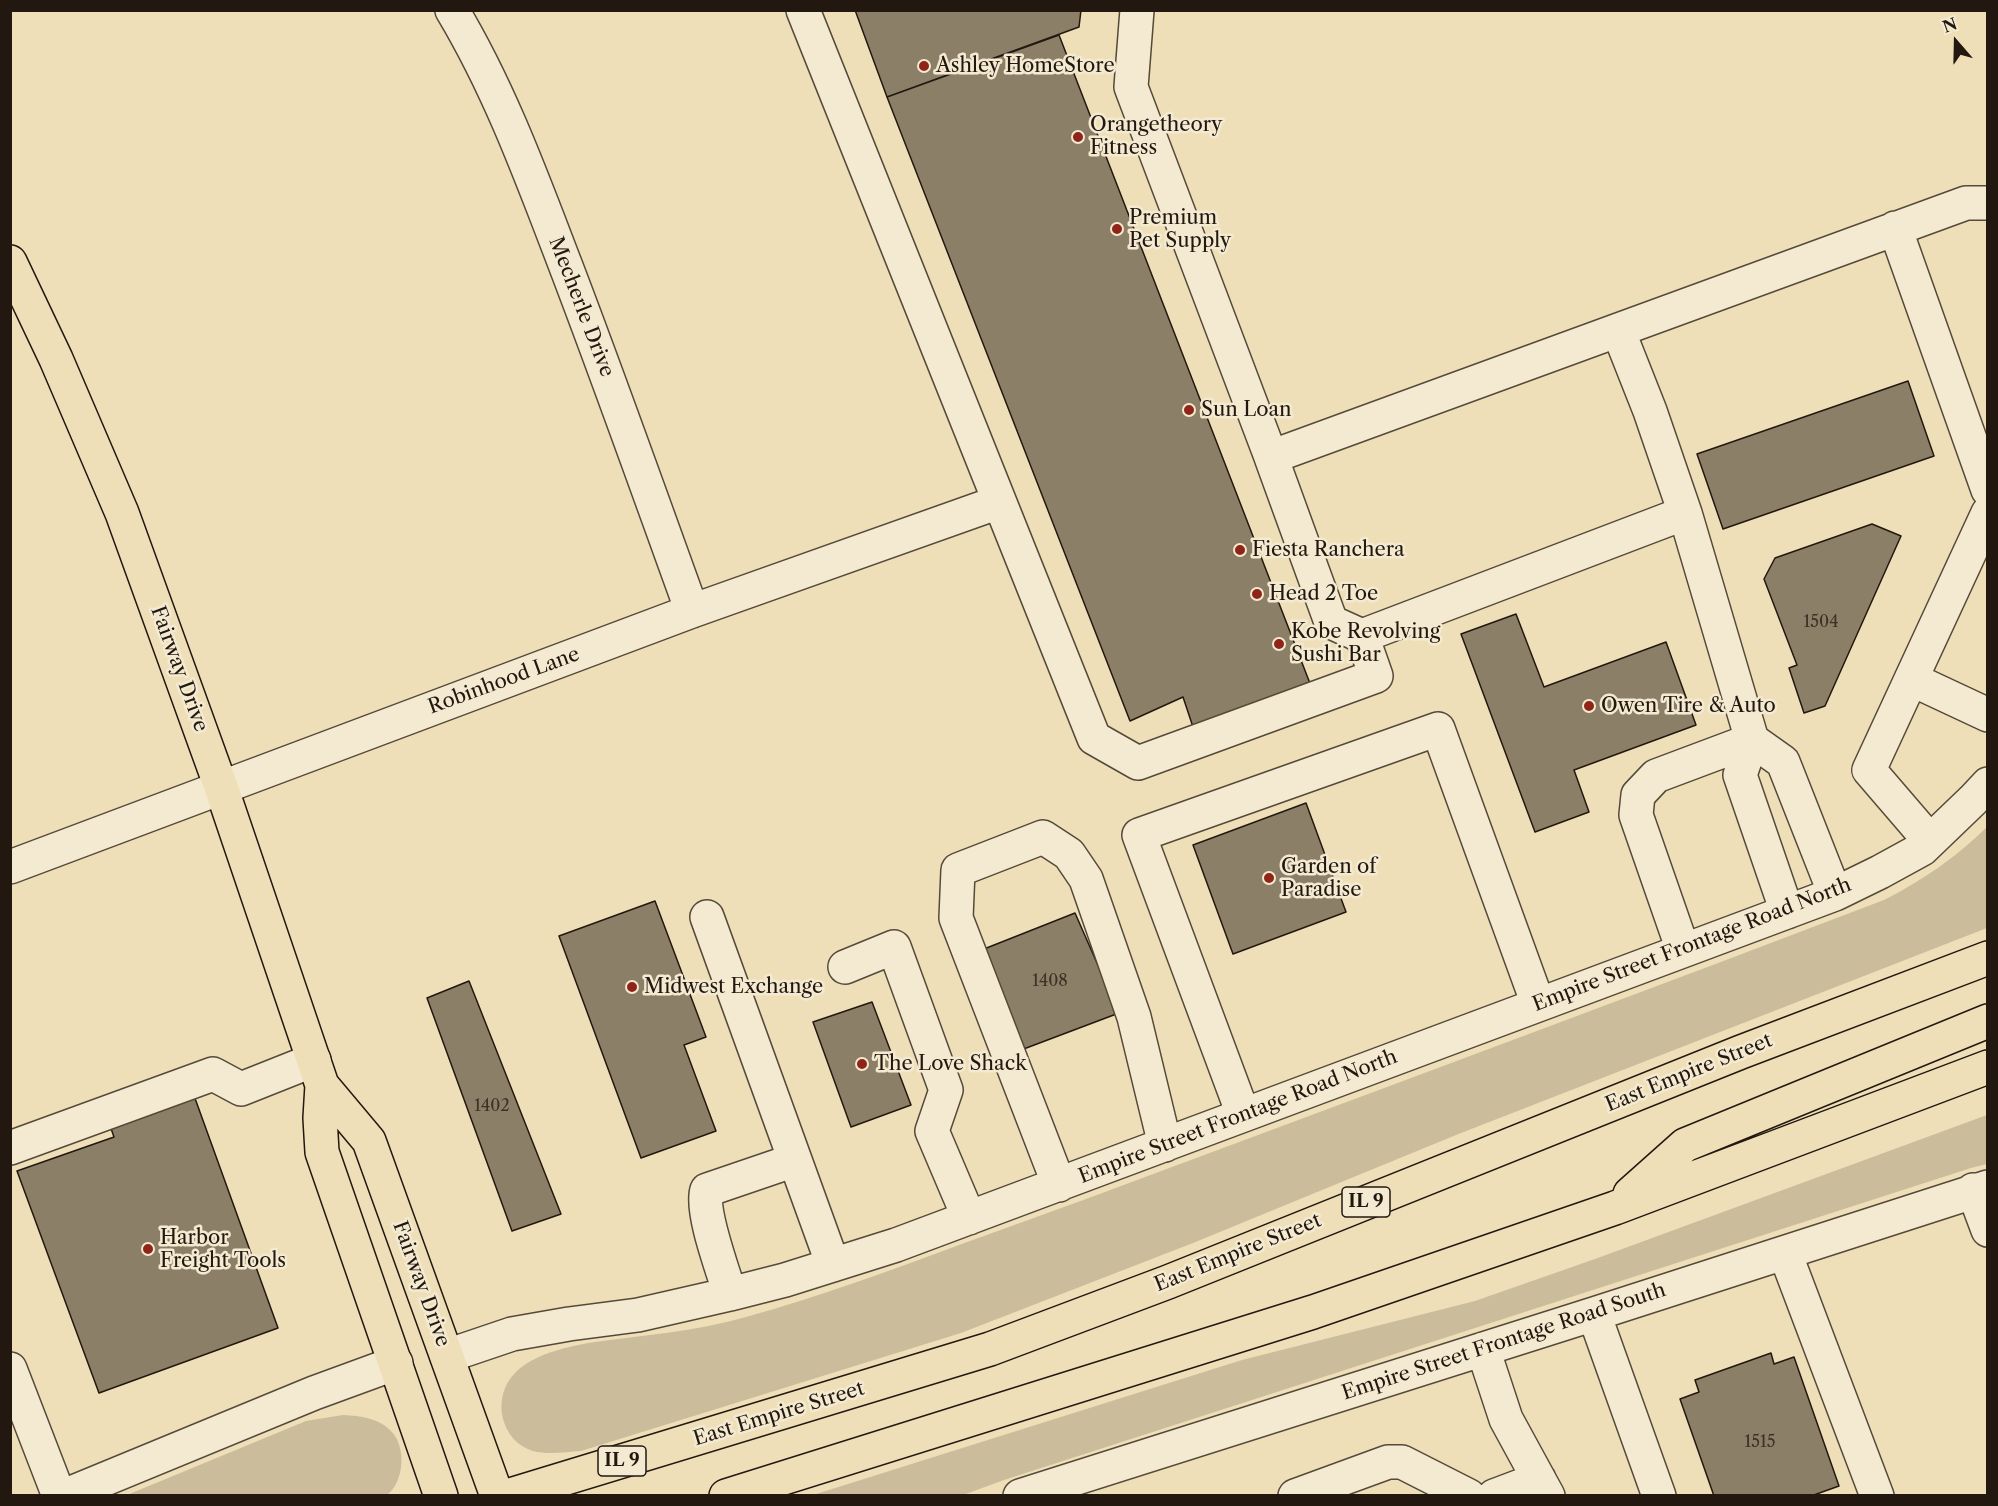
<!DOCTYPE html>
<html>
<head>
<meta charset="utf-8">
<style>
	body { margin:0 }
	#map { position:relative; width:1998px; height:1506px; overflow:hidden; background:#eedfb8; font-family:"Libre Caslon Text",serif }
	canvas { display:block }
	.frame { position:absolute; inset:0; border:12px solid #221810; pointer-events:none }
	.north { position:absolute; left:1926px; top:12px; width:60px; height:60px; -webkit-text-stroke:4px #f4ead1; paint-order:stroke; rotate:340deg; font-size:16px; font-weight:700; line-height:24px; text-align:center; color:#221810 }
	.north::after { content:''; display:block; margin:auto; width:21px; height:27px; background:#221810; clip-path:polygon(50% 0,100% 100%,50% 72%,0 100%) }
</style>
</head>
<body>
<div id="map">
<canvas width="1998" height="1506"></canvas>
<div class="frame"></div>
<div class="north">N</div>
</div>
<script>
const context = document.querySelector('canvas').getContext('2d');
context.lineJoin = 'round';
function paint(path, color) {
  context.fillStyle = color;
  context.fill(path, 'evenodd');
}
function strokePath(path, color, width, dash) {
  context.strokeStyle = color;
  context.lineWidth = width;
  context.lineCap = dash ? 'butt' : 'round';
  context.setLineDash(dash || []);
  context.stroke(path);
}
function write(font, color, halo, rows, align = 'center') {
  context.font = font + ' "Libre Caslon Text",serif';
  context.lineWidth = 5;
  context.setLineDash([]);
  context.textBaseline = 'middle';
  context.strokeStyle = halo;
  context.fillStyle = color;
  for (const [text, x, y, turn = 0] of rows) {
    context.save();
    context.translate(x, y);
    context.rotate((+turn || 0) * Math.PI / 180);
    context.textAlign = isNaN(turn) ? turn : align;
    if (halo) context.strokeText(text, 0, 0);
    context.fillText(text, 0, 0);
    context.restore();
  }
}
paint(new Path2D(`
	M1987 827V928L1456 1135 1193 1243 961 1333 581 1451C566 1452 548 1455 533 1451 500 1441 491 1397 515 1373 534 1354 563 1348 588 1343 641 1335 695 1332 746 1317 818 1297 889 1271 959 1245 1045 1214 1130 1183 1215 1151 1438 1068 1661 985 1884 900 1923 880 1955 858 1987 827Z
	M1987 1115V1164L1971 1168 1004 1480 963 1495H813L1242 1360 1475 1301 1595 1259Z
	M343 1415C360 1416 379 1418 391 1431 407 1447 404 1482 387 1495H127L306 1421Z`), '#cbbd9b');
const building = new Path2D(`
	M855 10H1081L1079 27 887 97Z
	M1059 35 1311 686 1195 733 1183 697 1130 721 887 97Z
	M1908 381 1934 456 1723 529 1697 454Z
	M1872 524 1901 536 1825 706 1804 713 1789 668 1797 665 1764 579 1775 558Z
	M1516 614 1544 687 1666 642 1696 725 1574 770 1589 812 1535 832 1461 634Z
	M1306 803 1346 912 1233 954 1193 845Z
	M655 901 706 1037 684 1045 716 1131 641 1158 559 936Z
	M1075 913 1119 1013 1021 1050 984 949Z
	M469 981 561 1214 512 1231 427 998Z
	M872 1002 911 1105 851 1127 813 1022Z
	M192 1090 278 1328 99 1393 17 1171 114 1137 108 1120Z
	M1771 1353 1774 1364 1794 1357 1839 1486 1811 1496H1714L1680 1399 1699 1392 1695 1380Z`);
paint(building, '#8c7f67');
strokePath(building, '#221810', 1.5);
const minor = new Path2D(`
	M452 10C500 90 532 178 565 264 609 379 650 495 692 611
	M803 10 1094 738 1138 763 1376 676 1362 636 1331 622 1271 457 1966 203H1988
	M1137 10 1131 87 1271 457
	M1895 228 1988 490
	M1618 330 1650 411 1685 513 1752 740 1740 775 1787 912
	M1362 636 1685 513
	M1911 679 1988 715
	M1752 740 1783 762 1835 894
	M1930 841 1869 770 1988 513
	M10 867 692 611 999 502
	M707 917 833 1265
	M1683 950 1636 815 1638 795 1656 776 1752 740
	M845 967 894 947 946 1090 932 1131 969 1218
	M1243 1114 1139 835 1438 729 1538 1004
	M10 1148 213 1074 241 1089 314 1060
	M1059 1185 956 918 958 870 1043 837 1069 854 1086 879 1134 1017 1165 1145
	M1973 1190 1988 1230
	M1785 1253 1877 1496
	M730 1294C723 1271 700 1210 707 1190L795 1160
	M1594 1314 1659 1496
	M1483 1349 1506 1419 1548 1496
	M447 1356 512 1334 569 1324 638 1315 730 1294 785 1280 896 1245 1835 894 1880 872 1922 849 1973 800 1988 784
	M10 1369 59 1496
	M64 1496 314 1393 396 1363
	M1020 1496 1594 1314 1988 1187
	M1295 1496 1388 1462H1402L1469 1496
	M1494 1496 1539 1479`);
const major = new Path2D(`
	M10 262 56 359 122 513 221 787 322 1085 369 1141 497 1496
	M322 1085 320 1118 322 1152 441 1496
	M1630 1194 1685 1145 1988 1021
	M507 1496 990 1349 1168 1282 1741 1052 1988 958
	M726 1496 1313 1312 1615 1208 1988 1067`);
strokePath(minor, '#554a3a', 36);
strokePath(major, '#221810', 36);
strokePath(minor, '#f4ead1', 33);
strokePath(major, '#eedfb8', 33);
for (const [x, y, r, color] of [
	[924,66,6,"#8f2418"],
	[1078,137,6,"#8f2418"],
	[1117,229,6,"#8f2418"],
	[1189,410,6,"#8f2418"],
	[1240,550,6,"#8f2418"],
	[1257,594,6,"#8f2418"],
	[1279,644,6,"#8f2418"],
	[1589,706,6,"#8f2418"],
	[1269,878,6,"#8f2418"],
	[632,987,6,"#8f2418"],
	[862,1064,6,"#8f2418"],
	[148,1249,6,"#8f2418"]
]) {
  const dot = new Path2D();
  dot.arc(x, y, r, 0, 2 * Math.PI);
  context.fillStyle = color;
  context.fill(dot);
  strokePath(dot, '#f4ead1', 2);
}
write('16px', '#3c3226', null, [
	["1504",1821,622],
	["1408",1050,981],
	["1402",492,1106],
	["1515",1760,1442]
]);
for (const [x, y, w] of [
	[1366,1202,48],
	[622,1461,48]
]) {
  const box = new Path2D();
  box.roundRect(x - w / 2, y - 15, w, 30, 4.5);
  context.fillStyle = '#f4ead1';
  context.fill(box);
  strokePath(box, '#221810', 1.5);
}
write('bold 18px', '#221810', null, [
	["IL 9",1366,1202],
	["IL 9",622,1461]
]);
write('20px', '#221810', '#f4ead1', [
	["Ashley HomeStore",936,66],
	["Orangetheory",1090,125],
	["Fitness",1090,148],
	["Premium",1129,218],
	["Pet Supply",1129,241],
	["Sun Loan",1201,410],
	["Fiesta Ranchera",1252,550],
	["Head 2 Toe",1269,594],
	["Kobe Revolving",1291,632],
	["Sushi Bar",1291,655],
	["Owen Tire & Auto",1601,706],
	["Garden of",1281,867],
	["Paradise",1281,890],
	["Midwest Exchange",644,987],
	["The Love Shack",874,1064],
	["Harbor",160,1238],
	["Freight Tools",160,1261]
], 'left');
write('20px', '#221810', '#f4ead1', [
	["Mecherle Drive",581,307,69],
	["Fairway Drive",179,669,70],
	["Robinhood Lane",504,681,-20],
	["Empire Street Frontage Road North",1692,945,-21],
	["East Empire Street",1689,1073,-22],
	["Empire Street Frontage Road North",1238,1117,-21],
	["East Empire Street",1238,1253,-22],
	["Fairway Drive",421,1284,70],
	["Empire Street Frontage Road South",1504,1342,-18],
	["East Empire Street",779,1414,-17]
]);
</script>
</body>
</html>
